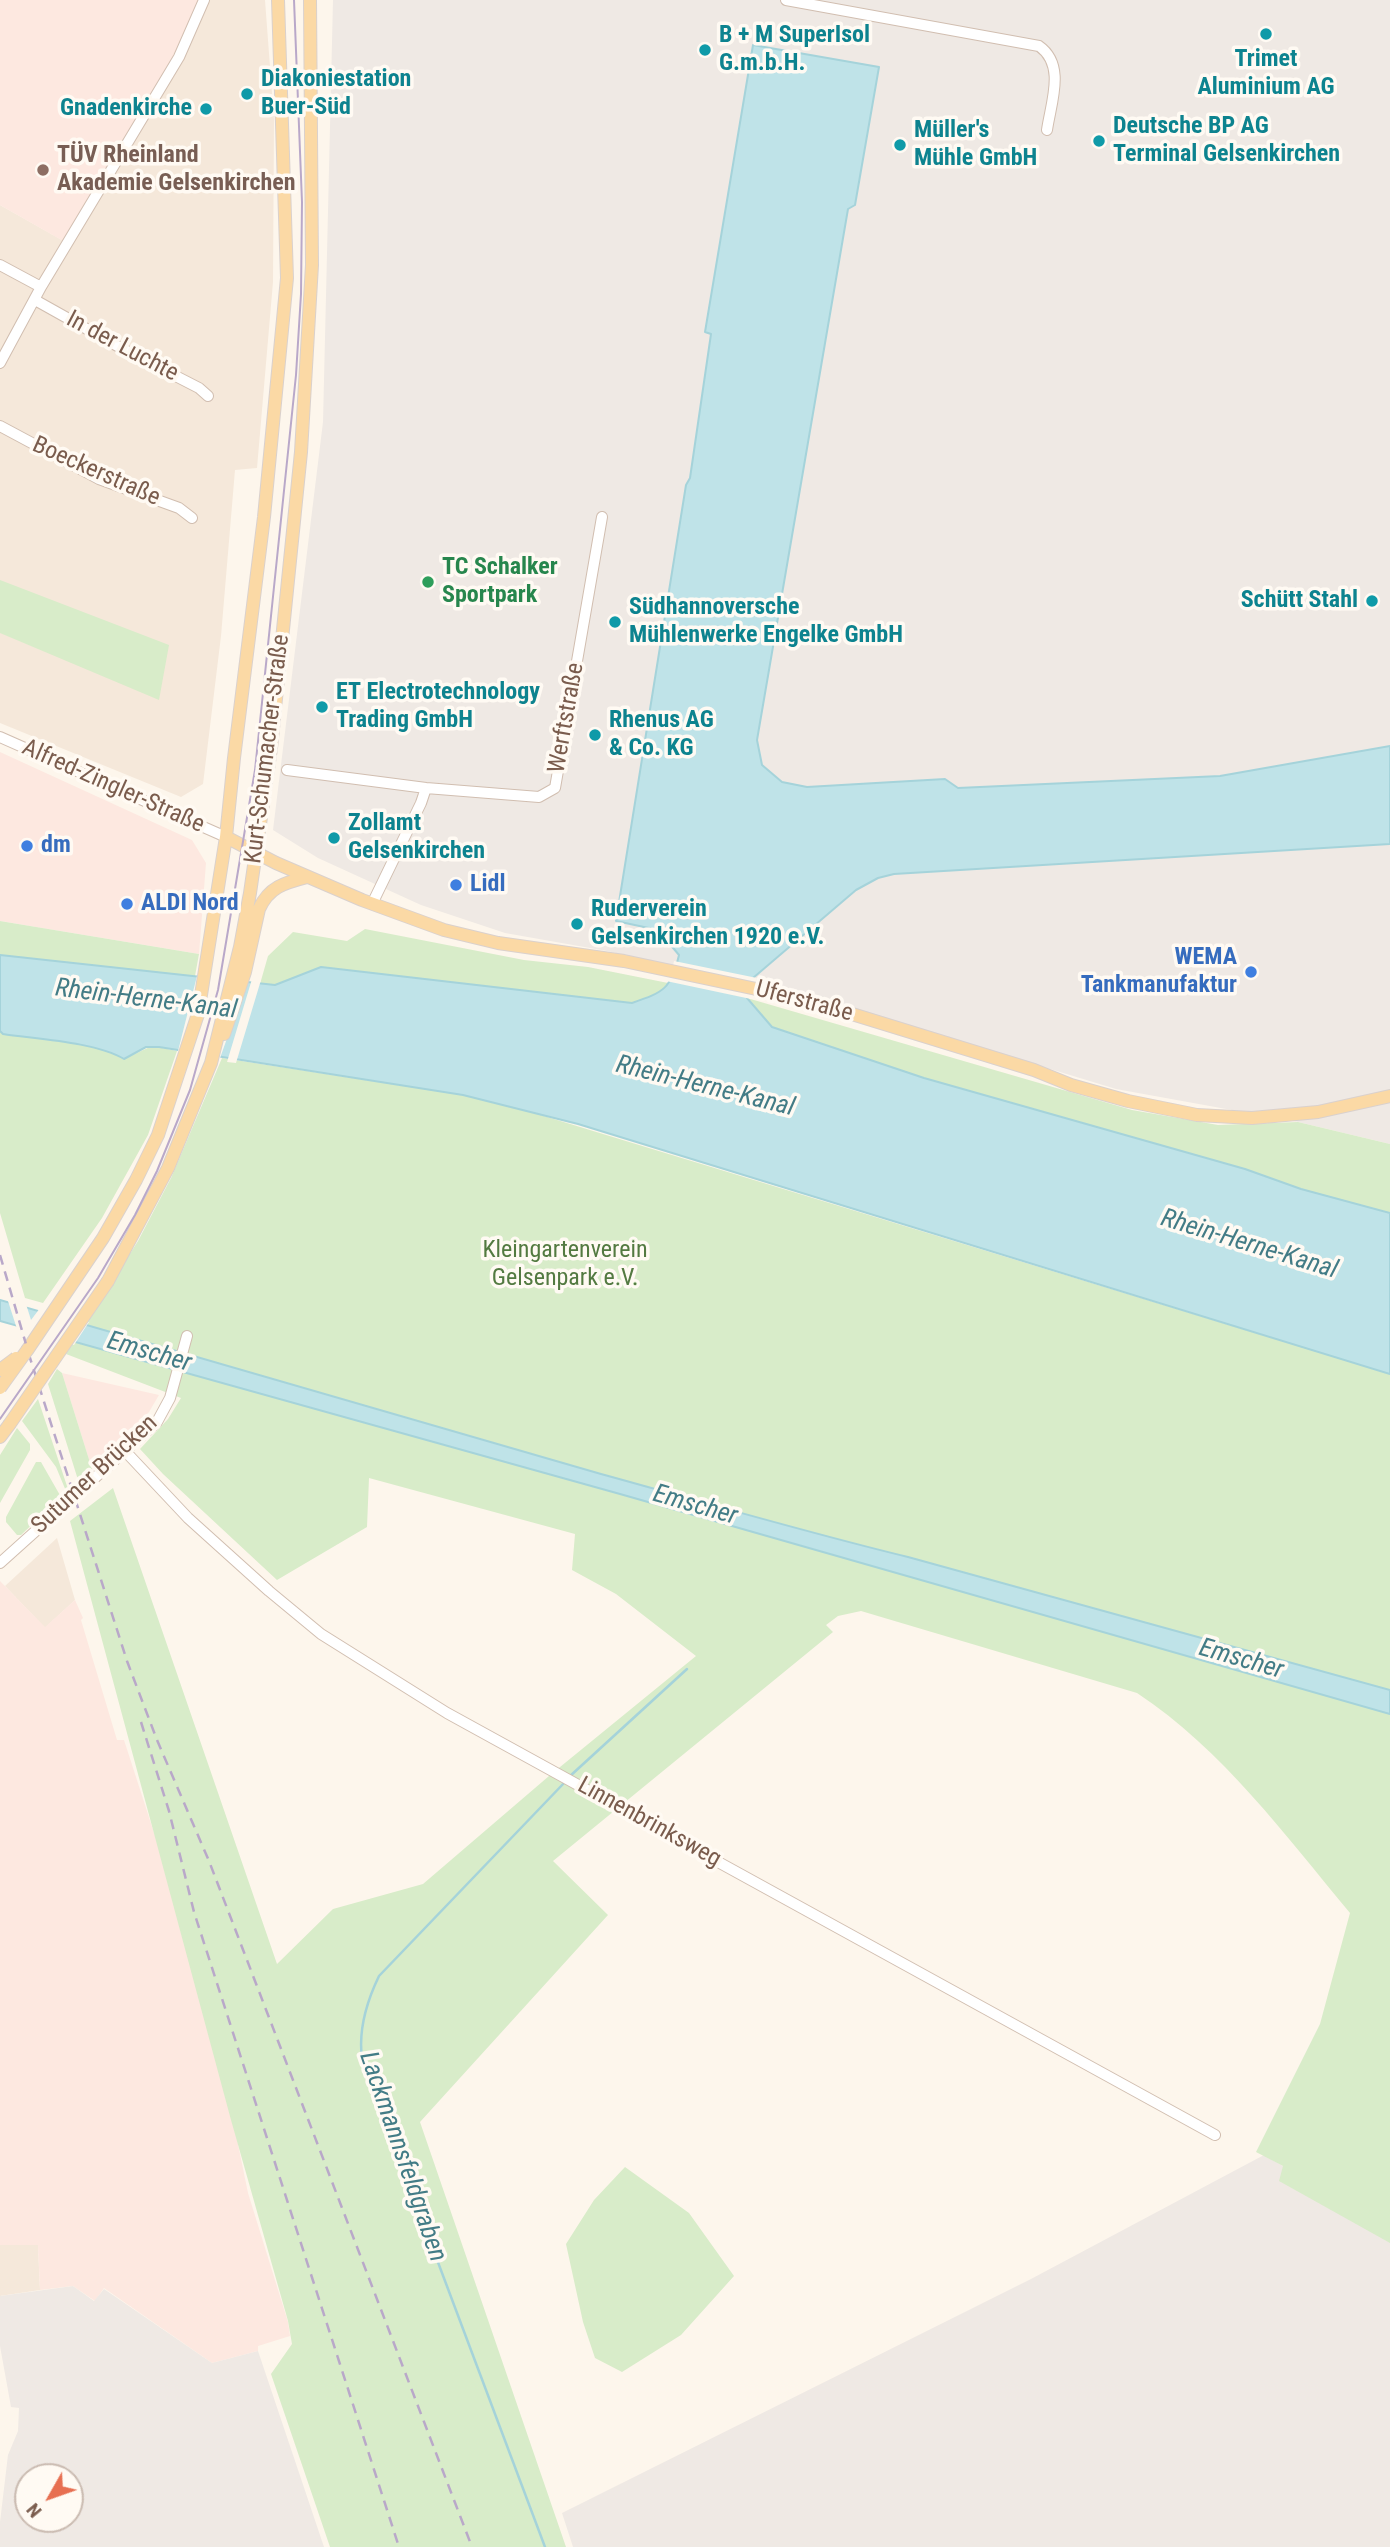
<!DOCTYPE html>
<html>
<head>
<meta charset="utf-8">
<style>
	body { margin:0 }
	#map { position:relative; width:1390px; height:2547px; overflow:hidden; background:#fdf6ec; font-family:"Roboto Condensed",sans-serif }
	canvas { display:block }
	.north { position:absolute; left:14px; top:2463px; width:70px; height:70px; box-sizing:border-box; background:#fffaf3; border:2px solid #cabbb1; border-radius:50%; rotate:230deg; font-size:19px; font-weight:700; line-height:28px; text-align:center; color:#7a5c4d }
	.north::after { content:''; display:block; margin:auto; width:24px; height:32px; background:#e76f51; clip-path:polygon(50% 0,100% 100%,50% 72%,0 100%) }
</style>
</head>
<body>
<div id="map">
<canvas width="1390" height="2547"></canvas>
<div class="north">N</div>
</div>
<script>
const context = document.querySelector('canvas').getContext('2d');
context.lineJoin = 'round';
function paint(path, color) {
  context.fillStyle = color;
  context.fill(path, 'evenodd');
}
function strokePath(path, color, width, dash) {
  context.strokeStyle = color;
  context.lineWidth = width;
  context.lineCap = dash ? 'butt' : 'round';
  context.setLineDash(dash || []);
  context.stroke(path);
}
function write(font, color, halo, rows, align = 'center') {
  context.font = font + ' "Roboto Condensed",sans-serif';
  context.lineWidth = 7;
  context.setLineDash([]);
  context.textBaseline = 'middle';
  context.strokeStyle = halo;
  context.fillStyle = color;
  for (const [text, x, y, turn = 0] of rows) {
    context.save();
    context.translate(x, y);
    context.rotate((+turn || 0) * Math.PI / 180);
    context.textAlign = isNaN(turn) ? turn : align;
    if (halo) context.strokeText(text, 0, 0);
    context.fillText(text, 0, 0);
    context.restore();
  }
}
paint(new Path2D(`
	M206 0H265L274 120 273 282 257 468 235 470 221 636 203 784 181 797 0 723V205L69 244Z
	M57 1538 75 1600 45 1628 5 1586Z
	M0 2245H38L40 2290 0 2296Z`), '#f5e8da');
paint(new Path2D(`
	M0 0H200L175 58 65 242 0 205Z
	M0 752 192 840 206 863 199 954 0 921Z
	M62 1373 159 1395 149 1412 133 1431 92 1469Z
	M0 1581 45 1627 75 1600 83 1618 81 1620 117 1740H124L209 2003 248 2193 288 2322 290 2336 258 2346V2351L212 2363 104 2288 95 2301 73 2286 40 2290 38 2245H0Z`), '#fde8e0');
paint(new Path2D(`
	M333 0H1390V1144L1298 1122 1116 1089 810 996 607 951 505 933 421 905 318 858 273 830 323 422Z
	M1264 2155 1390 2229V2547H573L562 2513 1031 2279Z
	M73 2286 94 2301 104 2289 212 2363 258 2351 324 2547H0V2522L8 2455 18 2431 19 2408 11 2407 0 2346V2296ZM28 2477H70V2519H28Z`), '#efe9e4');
paint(new Path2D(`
	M0 580 169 645 159 700 0 633Z
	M0 921 199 954 195 976 0 955Z
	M365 929 524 960 588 967 668 983 659 993 632 1003 321 967 275 985 260 984 268 956 293 932 347 941Z
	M747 998 1132 1110 1218 1125 1298 1122 1390 1144V1213L1301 1189 1245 1169 924 1078 772 1027Z
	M0 1031 3 1034C36 1039 96 1042 124 1059L152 1046 177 1051 148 1135 102 1218 43 1303 25 1298 0 1213Z
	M222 1058 463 1095 521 1109 1390 1374V2243L1279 2181 1283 2166 1256 2152 1320 2024 1350 1913C1285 1835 1223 1750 1137 1693L861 1611 838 1616 826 1625 833 1632 553 1861 608 1915 420 2122 566 2547H330L271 2374 292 2344 288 2321 231 2120 70 1521 113 1488 277 1964 333 1909 423 1884 549 1776 696 1656 616 1594 572 1570 575 1534 369 1478 367 1527 277 1580 163 1474 140 1449 168 1419 181 1398 66 1354 138 1241 171 1178Z
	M57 1369 62 1373 92 1469 79 1483 48 1384Z
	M38 1399 69 1492 66 1491 56 1467 22 1421Z
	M17 1428 30 1444V1450L0 1503V1455Z
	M36 1462H41L61 1497 21 1535H17L6 1522V1517Z
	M625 2167 689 2213 734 2276 681 2335 622 2372 595 2358 583 2322 566 2244 594 2200Z`), '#d8ecc9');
const water = new Path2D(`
	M753 45 879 67 855 205 848 209 757 740 762 765 782 782 807 787 945 779 958 788 1220 776 1390 746V844L894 874 878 878 856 890 753 978 747 998 772 1027 924 1078 1245 1169 1301 1189 1390 1213V1374L578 1124 463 1095 159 1047H146L124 1059C96 1042 36 1039 3 1034L0 1031V955L275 985 321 967 632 1003C664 992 671 989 679 955L658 930 616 921 686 485 690 478 711 334 705 332Z
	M0 1300C200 1358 400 1417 601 1474 703 1502 805 1532 908 1557L1390 1690V1714L620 1494 0 1321Z`);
paint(water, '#bfe3e8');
strokePath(water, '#a5d3da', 2);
paint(new Path2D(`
	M674 961 757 978 751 999 666 981 671 975Z
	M198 972 248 979 219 1061 177 1055Z
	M252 979 261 980 236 1063 227 1062Z
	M7 1298 26 1304 31 1320 40 1308 89 1322 74 1345 17 1329Z`), '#fdf6ec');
strokePath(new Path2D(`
	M569 1777 687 1669
	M545 2547 377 2100C372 2087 365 2072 362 2058 358 2029 367 2001 379 1976L565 1782`), '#a5d3da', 2.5);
const minor = new Path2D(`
	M786 0 1039 46C1066 65 1051 102 1047 130
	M0 265 41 287
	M35 300 119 347 199 388 208 396
	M0 363 41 287 179 57 204 0
	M0 426 99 479 179 508 192 518
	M0 737 226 837
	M287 770 426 788 539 797 555 788 602 517
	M372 904 421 803 426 788
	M125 1451 188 1518 269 1591 321 1634 447 1713 1215 2135
	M0 1563 157 1422 170 1398 187 1336`);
const major = new Path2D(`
	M226 837 276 863 362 900 444 930 498 943 624 961 761 990 826 1006 1034 1070 1071 1085 1128 1101 1197 1115 1252 1118 1318 1112 1390 1096
	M224 1034 245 972 259 909C269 887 284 883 307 877
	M108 1281 168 1168 211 1063 240 947 250 893 271 748 301 452 312 265 310 0
	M28 1349 103 1238 136 1180 158 1135 198 1014 226 837 234 758 264 517 287 278 278 0
	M0 1437 9 1425`);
strokePath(minor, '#d1beb0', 12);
strokePath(major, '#dad1cd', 14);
strokePath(minor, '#fff', 10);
strokePath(major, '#fbd9a5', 12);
strokePath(new Path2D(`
	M0 1419 98 1278 135 1215 157 1171 190 1090 218 990 255 770 296 375 301 294 302 202 294 0`), '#b9a8c9', 2);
strokePath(new Path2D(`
	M0 1255 30 1358 127 1661 157 1740 209 1861 472 2547
	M141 1722 169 1811 194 1912 399 2547`), '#b9a8c9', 2.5, [10, 7]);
const majorBridge = new Path2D(`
	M0 1370 16 1358
	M0 1388 28 1349
	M9 1425 108 1281`);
strokePath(majorBridge, '#dad1cd', 14, []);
strokePath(majorBridge, '#fbd9a5', 12);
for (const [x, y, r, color] of [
	[1266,34,7,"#0f9aa8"],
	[705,50,7,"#0f9aa8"],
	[247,94,7,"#0f9aa8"],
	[206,109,7,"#0f9aa8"],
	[1099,141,7,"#0f9aa8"],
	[900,145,7,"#0f9aa8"],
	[43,170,7,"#8d6e63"],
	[428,582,7,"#2e9e5b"],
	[1372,601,7,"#0f9aa8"],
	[615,622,7,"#0f9aa8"],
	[322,707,7,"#0f9aa8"],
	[595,735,7,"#0f9aa8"],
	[334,838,7,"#0f9aa8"],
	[27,846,7,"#3f7fe0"],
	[456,885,7,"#3f7fe0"],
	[127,904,7,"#3f7fe0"],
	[577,924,7,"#0f9aa8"],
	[1251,972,7,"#3f7fe0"]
]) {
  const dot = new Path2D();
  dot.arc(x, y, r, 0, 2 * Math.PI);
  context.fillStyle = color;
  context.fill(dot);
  strokePath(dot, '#fffaf3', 2.5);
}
write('bold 24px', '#0d838f', '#fffaf3', [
	["B + M SuperIsol",719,36],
	["G.m.b.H.",719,64],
	["Trimet",1266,60,"center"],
	["Aluminium AG",1266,88,"center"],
	["Diakoniestation",261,80],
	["Buer-Süd",261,108],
	["Gnadenkirche",192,109,"right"],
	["Deutsche BP AG",1113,127],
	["Terminal Gelsenkirchen",1113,155],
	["Müller's",914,131],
	["Mühle GmbH",914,159],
	["Schütt Stahl",1358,601,"right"],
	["Südhannoversche",629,608],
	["Mühlenwerke Engelke GmbH",629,636],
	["ET Electrotechnology",336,693],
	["Trading GmbH",336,721],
	["Rhenus AG",609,721],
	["& Co. KG",609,749],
	["Zollamt",348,824],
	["Gelsenkirchen",348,852],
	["Ruderverein",591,910],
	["Gelsenkirchen 1920 e.V.",591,938]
], 'left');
write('bold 24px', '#785e54', '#fffaf3', [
	["TÜV Rheinland",57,156],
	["Akademie Gelsenkirchen",57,184]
], 'left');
write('24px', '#7a5c4d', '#fffaf3', [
	["In der Luchte",122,347,28],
	["Boeckerstraße",96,472,24],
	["Werftstraße",567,718,-80],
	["Kurt-Schumacher-Straße",268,749,-83],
	["Alfred-Zingler-Straße",113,787,24],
	["Uferstraße",804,1002,15],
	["Sutumer Brücken",95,1475,-43],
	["Linnenbrinksweg",649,1823,29]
]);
write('bold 24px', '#27864d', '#fffaf3', [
	["TC Schalker",442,568],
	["Sportpark",442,596]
], 'left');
write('bold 24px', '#366cbe', '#fffaf3', [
	["dm",41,846],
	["Lidl",470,885],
	["ALDI Nord",141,904],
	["WEMA",1237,958,"right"],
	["Tankmanufaktur",1237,986,"right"]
], 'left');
write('24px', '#537a41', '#fffaf3', [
	["Kleingartenverein",565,1251],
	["Gelsenpark e.V.",565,1279]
]);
write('italic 26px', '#437c86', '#fffaf3', [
	["Rhein-Herne-Kanal",146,1000,7],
	["Rhein-Herne-Kanal",705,1087,14],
	["Rhein-Herne-Kanal",1249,1245,17],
	["Emscher",149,1353,16],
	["Emscher",695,1506,16],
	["Emscher",1241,1660,16],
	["Lackmannsfeldgraben",402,2157,71]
]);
</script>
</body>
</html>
